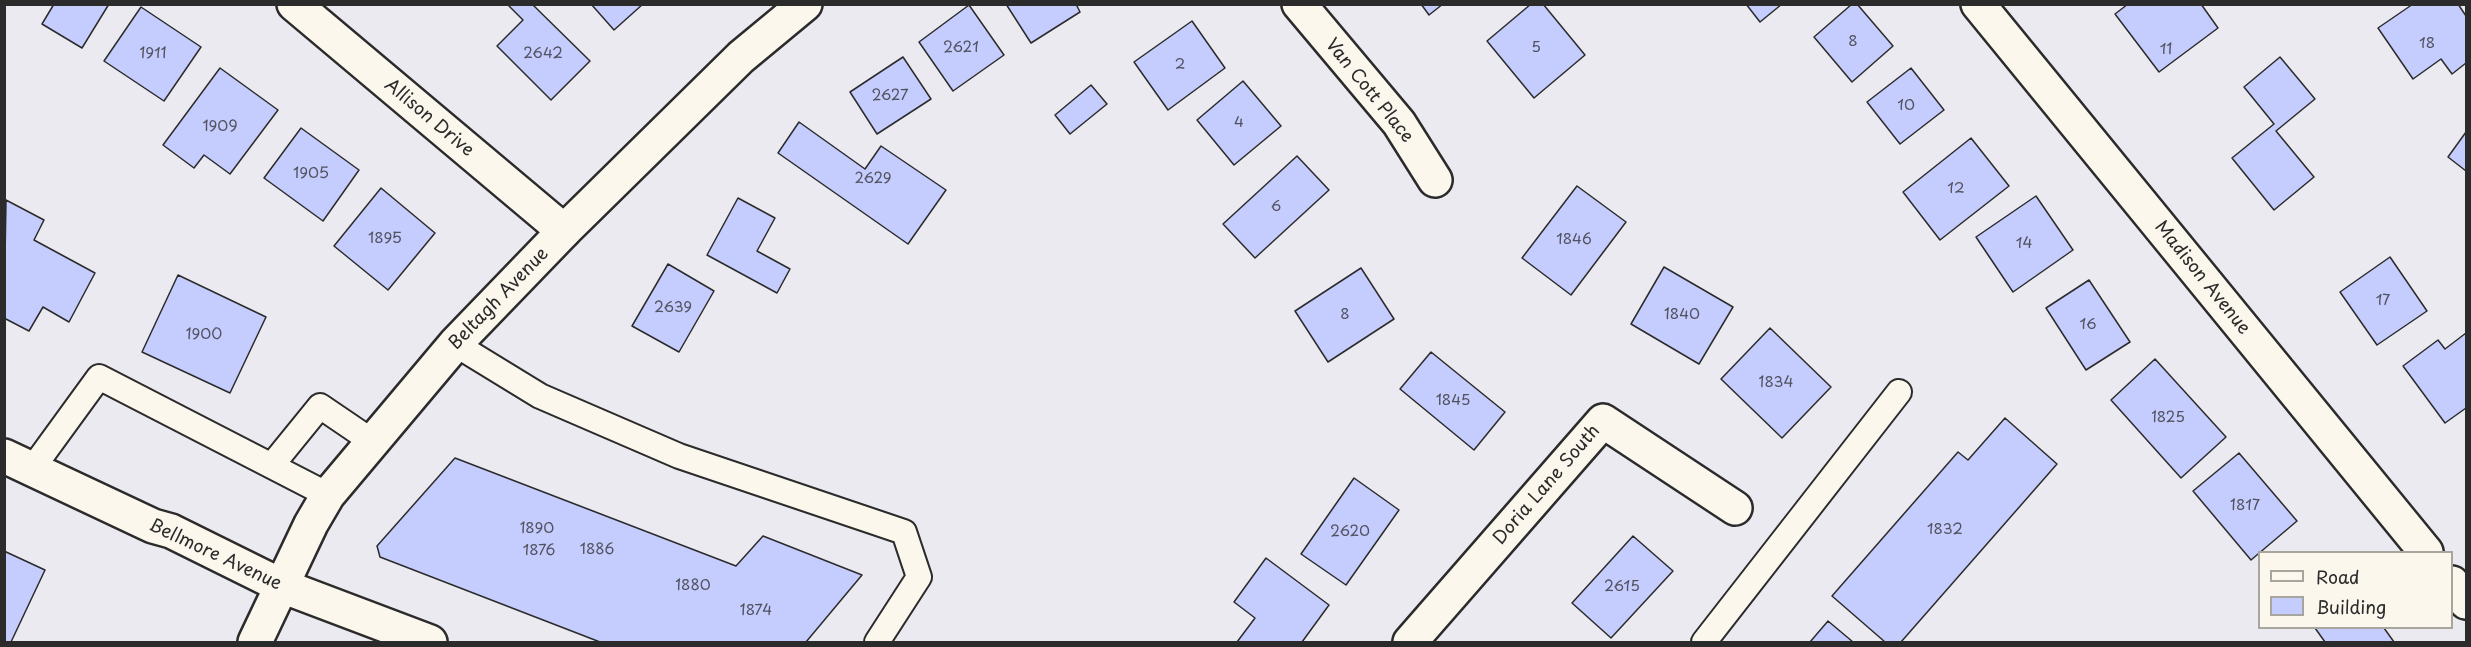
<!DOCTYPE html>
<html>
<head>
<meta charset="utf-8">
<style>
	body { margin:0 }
	#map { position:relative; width:2471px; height:647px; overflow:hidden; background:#ebeaf1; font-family:"Playpen Sans",sans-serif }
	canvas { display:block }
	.frame { position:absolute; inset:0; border:6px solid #2b2b2b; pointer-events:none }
	.legend { position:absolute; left:2258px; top:551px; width:195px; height:78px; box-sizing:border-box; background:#fbf7ec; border:2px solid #a8a59f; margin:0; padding:8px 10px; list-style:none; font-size:18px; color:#2b2b2b }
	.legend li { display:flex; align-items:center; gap:12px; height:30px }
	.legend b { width:30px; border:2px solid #a8a59f }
</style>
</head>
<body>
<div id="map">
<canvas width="2471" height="647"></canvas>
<div class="frame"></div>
<ul class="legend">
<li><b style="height:8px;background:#fbf7ec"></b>Road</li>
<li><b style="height:16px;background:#c5ccfe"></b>Building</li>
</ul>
</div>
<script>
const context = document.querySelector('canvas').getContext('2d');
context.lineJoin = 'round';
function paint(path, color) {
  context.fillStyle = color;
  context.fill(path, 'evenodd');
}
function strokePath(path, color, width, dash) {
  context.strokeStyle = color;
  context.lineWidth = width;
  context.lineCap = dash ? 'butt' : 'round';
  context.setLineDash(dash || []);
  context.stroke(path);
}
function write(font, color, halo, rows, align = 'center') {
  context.font = font + ' "Playpen Sans",sans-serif';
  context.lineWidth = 4.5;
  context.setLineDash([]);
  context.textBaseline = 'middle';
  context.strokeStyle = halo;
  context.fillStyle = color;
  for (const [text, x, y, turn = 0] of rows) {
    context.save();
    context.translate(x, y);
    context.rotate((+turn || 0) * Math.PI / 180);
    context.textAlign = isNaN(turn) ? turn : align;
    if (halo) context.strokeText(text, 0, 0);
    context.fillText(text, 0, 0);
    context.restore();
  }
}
const building = new Path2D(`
	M54 4H109L82 48 42 24Z
	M507 4H532L590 61 551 100 497 46 523 20Z
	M591 4H643L614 30Z
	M1006 4H1076L1080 12 1031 43Z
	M1421 4H1443L1429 15Z
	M1531 4H1543L1585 55 1534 98 1487 41Z
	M1746 4H1782L1760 22Z
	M1852 4H1857L1893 46 1852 82 1814 37Z
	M2128 4H2201L2218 28 2159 72 2115 14Z
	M2413 4H2458L2466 16V63L2452 74 2441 59 2413 79 2378 28Z
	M969 5 1004 55 953 91 919 42Z
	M141 7 201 47 164 101 104 61Z
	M1192 21 1225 68 1168 110 1134 62Z
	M903 57 931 99 877 134 850 92Z
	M2280 57 2315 99 2276 131 2314 177 2274 210 2232 158 2274 124 2244 87Z
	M220 68 278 110 230 174 204 155 194 168 163 145Z
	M1911 68 1944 110 1900 144 1867 102Z
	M1243 81 1281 126 1234 165 1197 120Z
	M1091 85 1107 104 1070 134 1055 115Z
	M799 122 865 169 881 146 946 190 908 244 778 153Z
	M301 128 359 170 323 221 264 178Z
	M2466 132V171L2448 157Z
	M1971 138 2009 186 1940 240 1903 192Z
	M1297 156 1329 190 1255 258 1223 224Z
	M1577 186 1626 222 1571 295 1522 258Z
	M381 188 435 233 388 290 334 246Z
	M2036 196 2073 250 2013 292 1976 237Z
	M738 198 775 218 757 251 790 269 777 293 707 255Z
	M6 200 44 220 34 240 95 273 69 322 43 307 29 331 4 318Z
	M2390 257 2427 311 2377 345 2340 292Z
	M668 264 714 291 679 352 632 326Z
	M1664 267 1733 307 1699 364 1631 324Z
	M1361 268 1394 319 1328 362 1295 311Z
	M178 275 266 317 230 393 142 352Z
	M2089 280 2130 342 2086 370 2046 308Z
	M1770 328 1831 387 1782 438 1721 379Z
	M2466 333V408L2445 423 2403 366 2438 340 2445 349Z
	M1431 352 1505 412 1474 450 1400 389Z
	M2155 359 2226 437 2181 478 2111 400Z
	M2005 418 2057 464 1901 642H1885L1832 596 1958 452 1968 460Z
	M2239 453 2297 521 2251 560 2193 491Z
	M455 458 736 566 763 536 862 575 806 642H600L380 557 377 546Z
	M1354 478 1399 510 1346 585 1301 554Z
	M1633 536 1673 571 1611 638 1572 603Z
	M4 551 45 570 11 642H4Z
	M1266 558 1329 605 1302 642H1237L1255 618 1234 602Z
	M1828 621 1853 642H1810Z
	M2315 628H2384L2394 642H2325Z`);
paint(building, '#c5ccfe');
strokePath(building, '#2b2b2b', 1.5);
const lane = new Path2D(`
	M455 344 540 396 679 456 904 532 919 577 877 642
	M272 465 320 406 373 442
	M32 469 99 377 328 495
	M1704 642 1899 392`);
const street = new Path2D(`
	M294 4 564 231
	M1299 4 1399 123 1435 180
	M1978 4 2426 552
	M2452 583 2466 602
	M1410 642 1603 421 1735 508`);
const secondary = new Path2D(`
	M4 456 153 526 171 531 282 586 430 642
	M255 642 311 524 328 495 455 344 564 231 741 57 805 4`);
strokePath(lane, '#2b2b2b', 28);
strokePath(street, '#2b2b2b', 38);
strokePath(secondary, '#2b2b2b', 38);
strokePath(lane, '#fbf7ec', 24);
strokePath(street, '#fbf7ec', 33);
strokePath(secondary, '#fbf7ec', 33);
write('15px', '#525360', null, [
	["8",1853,42],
	["18",2427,44],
	["2621",961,48],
	["5",1536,48],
	["11",2166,50],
	["1911",153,54],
	["2642",543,54],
	["2",1180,65],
	["2627",890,96],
	["10",1906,106],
	["4",1239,123],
	["1909",220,127],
	["1905",311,174],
	["2629",873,179],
	["12",1956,189],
	["6",1276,207],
	["1895",385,239],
	["1846",1574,240],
	["14",2024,244],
	["17",2383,301],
	["2639",673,308],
	["8",1345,315],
	["1840",1682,315],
	["16",2088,325],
	["1900",204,335],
	["1834",1776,383],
	["1845",1453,401],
	["1825",2168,418],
	["1817",2245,506],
	["1890",537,529],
	["1832",1945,530],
	["2620",1350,532],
	["1886",597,550],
	["1876",539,551],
	["1880",693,586],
	["2615",1622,587],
	["1874",756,611]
]);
write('18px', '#2b2b2b', '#fbf7ec', [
	["Van Cott Place",1369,91,51],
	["Allison Drive",429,118,40],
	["Madison Avenue",2202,278,51],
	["Beltagh Avenue",499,299,-46],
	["Doria Lane South",1547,485,-49],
	["Bellmore Avenue",215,555,25]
]);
</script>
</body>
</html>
